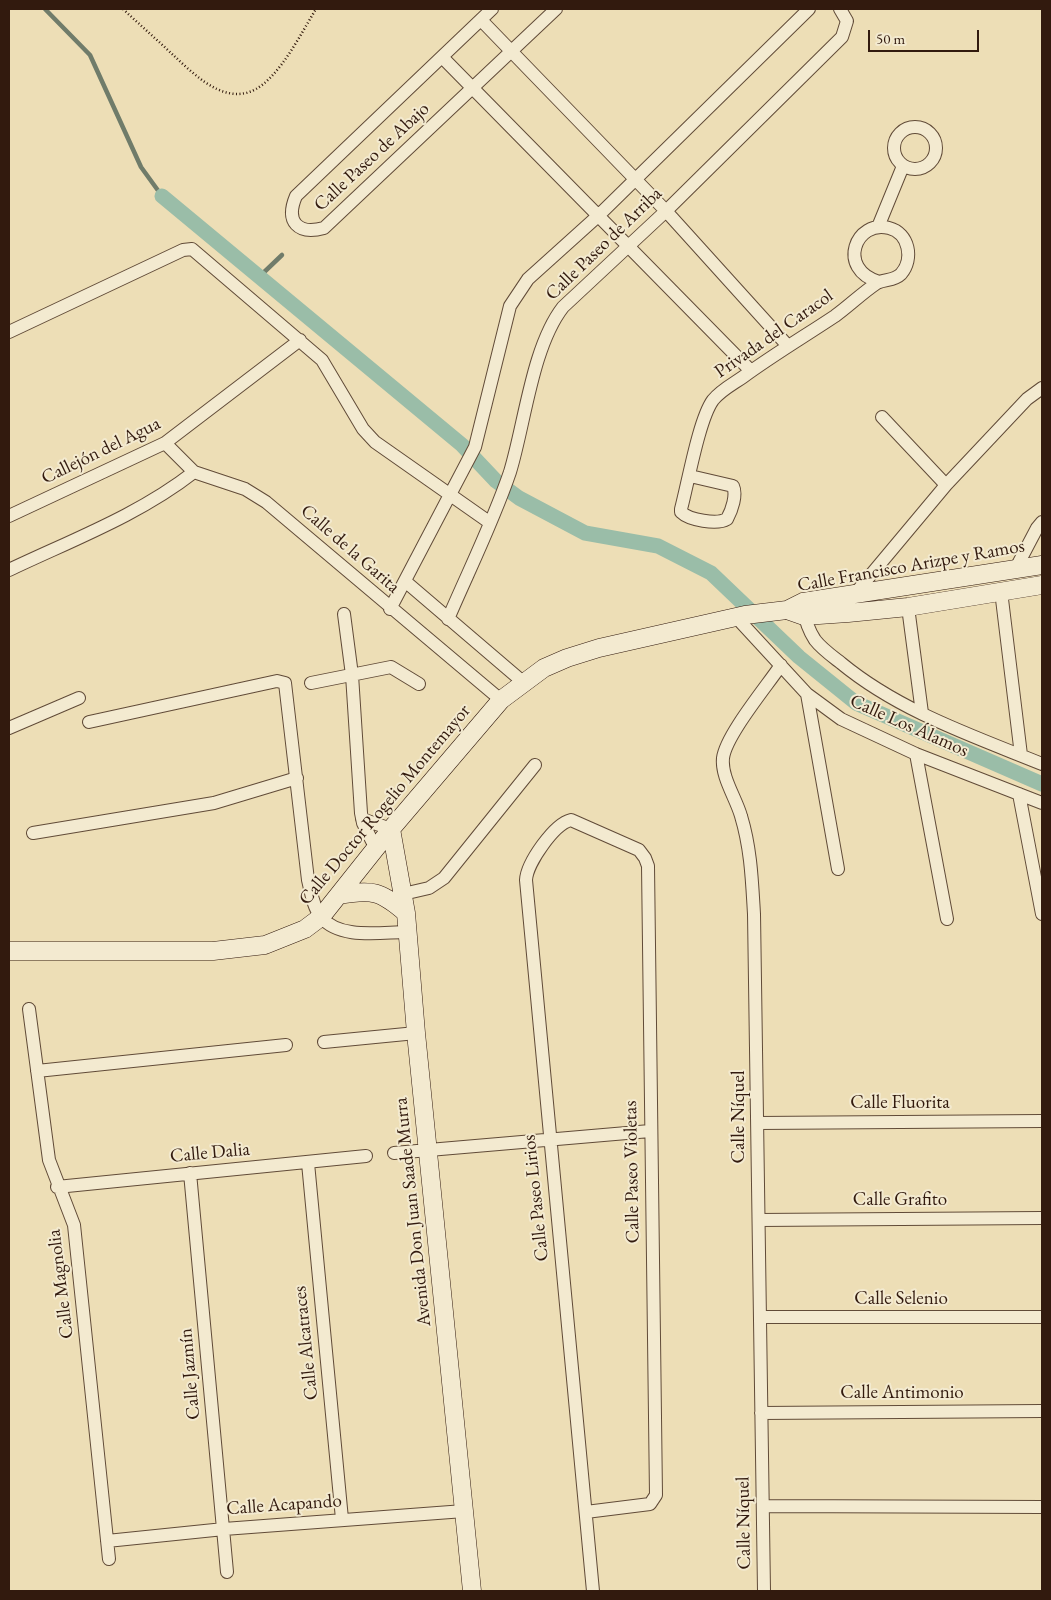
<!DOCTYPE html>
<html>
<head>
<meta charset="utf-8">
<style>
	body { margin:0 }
	#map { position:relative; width:1051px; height:1600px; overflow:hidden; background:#eddeb6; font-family:"EB Garamond",serif }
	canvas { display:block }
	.frame { position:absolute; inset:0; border:10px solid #321a0e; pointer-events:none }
	.scale { position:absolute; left:868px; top:30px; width:111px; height:22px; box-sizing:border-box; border:2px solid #321a0e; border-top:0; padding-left:6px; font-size:15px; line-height:18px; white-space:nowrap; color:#321a0e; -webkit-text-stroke:4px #f3ead0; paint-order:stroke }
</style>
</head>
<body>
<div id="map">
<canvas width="1051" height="1600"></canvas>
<div class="frame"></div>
<div class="scale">50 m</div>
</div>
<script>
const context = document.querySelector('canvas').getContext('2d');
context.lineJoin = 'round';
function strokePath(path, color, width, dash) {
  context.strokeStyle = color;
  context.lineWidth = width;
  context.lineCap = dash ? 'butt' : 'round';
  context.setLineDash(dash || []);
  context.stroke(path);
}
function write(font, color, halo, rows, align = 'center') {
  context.font = font + ' "EB Garamond",serif';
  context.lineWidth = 4;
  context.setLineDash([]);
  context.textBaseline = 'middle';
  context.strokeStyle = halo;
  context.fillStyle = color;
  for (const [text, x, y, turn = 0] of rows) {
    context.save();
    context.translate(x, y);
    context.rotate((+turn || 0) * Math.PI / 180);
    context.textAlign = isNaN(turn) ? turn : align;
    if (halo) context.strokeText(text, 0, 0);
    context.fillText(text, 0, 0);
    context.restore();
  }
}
strokePath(new Path2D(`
	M45 9 90 55 141 167 162 196
	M259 277 282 255`), '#707c6a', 4.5);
strokePath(new Path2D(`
	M162 196 462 445 496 481 519 498 585 533 658 546 711 573 799 657 856 703 1042 784`), '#9abda8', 15);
const street = new Path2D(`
	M492 9 296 196C285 222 298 235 324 228L556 9
	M481 20 666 211 788 346
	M443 58 751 371
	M894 148a21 21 0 1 1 42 0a21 21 0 1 1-42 0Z
	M878 227 903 166
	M9 332 183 250 192 249 322 360 363 429 375 442 489 522
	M882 417 946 485
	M165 443 194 472 245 489 266 502 501 700
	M690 476 733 486C737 495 732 510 727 519 717 525 689 520 681 512V509C688 483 699 419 713 400 721 390 733 384 743 377 773 355 805 336 835 316 849 306 862 293 877 283 885 279 894 281 901 274 914 259 909 233 889 228 856 219 836 269 879 282
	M9 516 165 443 300 340
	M1016 568 1037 528 1042 522
	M9 570C72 540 139 515 194 472
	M406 582 523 682
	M1001 591 1021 755
	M854 595 946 485 1027 399 1042 388
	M908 607 922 713
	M803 608C805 619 809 631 815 640 822 649 832 656 841 663 899 711 973 736 1042 764
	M390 609 475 447 510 306 528 279 599 215 809 9
	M344 614 352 675 361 813 363 823 376 849
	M736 617 807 694 841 719 916 754 1042 803
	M448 619C469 570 493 522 510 472 525 423 532 347 563 307L666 211 842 37 847 21 840 9
	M311 683 391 667 419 684
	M807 694 838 869
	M89 722 277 681 285 683 308 880C311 892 313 907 321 917 340 940 381 932 407 932
	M9 728 79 698
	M916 754 947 919
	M1019 794 1042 914
	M362 819 391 829
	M33 833 214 803 297 778
	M403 894 429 888 444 878 535 765
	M29 1009 49 1160 74 1225 109 1559
	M324 1042 416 1033
	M37 1071 286 1045
	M758 1123 1042 1121
	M394 1153 650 1131
	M308 1163 342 1519
	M190 1173 227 1572
	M57 1187 366 1156
	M759 1220 1042 1218
	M760 1317H1042
	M761 1413 1042 1411
	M763 1506 1042 1507
	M586 1512 650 1504 656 1495 648 866 645 858 639 850 571 820C554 824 527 863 526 880L593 1591
	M107 1541 224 1529 464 1511
	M764 1591 754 914C752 881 751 849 741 816 736 798 721 777 723 758 726 735 767 686 781 665`);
const secondary = new Path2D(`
	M787 610 803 602 1042 565
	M391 829 406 913 416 1033 472 1591
	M339 895C372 889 381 891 406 913
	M9 951H213L265 945 305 929 321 917 391 829 501 700 544 668 567 658 599 648 745 615 787 610 804 616 848 613 908 607 1042 585`);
strokePath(street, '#614b38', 14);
strokePath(secondary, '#321a0e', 19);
strokePath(new Path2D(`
	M123 9C139 24 155 38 171 53 198 78 233 115 269 79 288 60 302 32 316 9`), '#321a0e', 2.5, [1, 2.5]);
strokePath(street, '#f3ead0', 12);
strokePath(secondary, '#f3ead0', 18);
write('19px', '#321a0e', '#f3ead0', [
	["Calle Paseo de Abajo",372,157,-43],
	["Calle Paseo de Arriba",604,244,-44],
	["Privada del Caracol",774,334,-35],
	["Callejón del Agua",101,451,-26],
	["Calle de la Garita",350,549,41],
	["Calle Francisco Arizpe y Ramos",911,566,-10],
	["Calle Los Álamos",909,726,24],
	["Calle Doctor Rogelio Montemayor",385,805,-50],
	["Calle Fluorita",900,1103],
	["Calle Níquel",739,1117,-90],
	["Calle Dalia",210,1153,-5],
	["Calle Paseo Violetas",632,1172,-91],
	["Calle Paseo Lirios",536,1198,-96],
	["Calle Grafito",900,1200],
	["Avenida Don Juan Saade Murra",413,1212,-96],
	["Calle Magnolia",61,1284,-97],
	["Calle Selenio",901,1299],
	["Calle Alcatraces",306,1343,-96],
	["Calle Jazmín",190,1374,-95],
	["Calle Antimonio",902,1393],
	["Calle Acapando",284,1505,-4],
	["Calle Níquel",744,1523,-91]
]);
</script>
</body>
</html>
